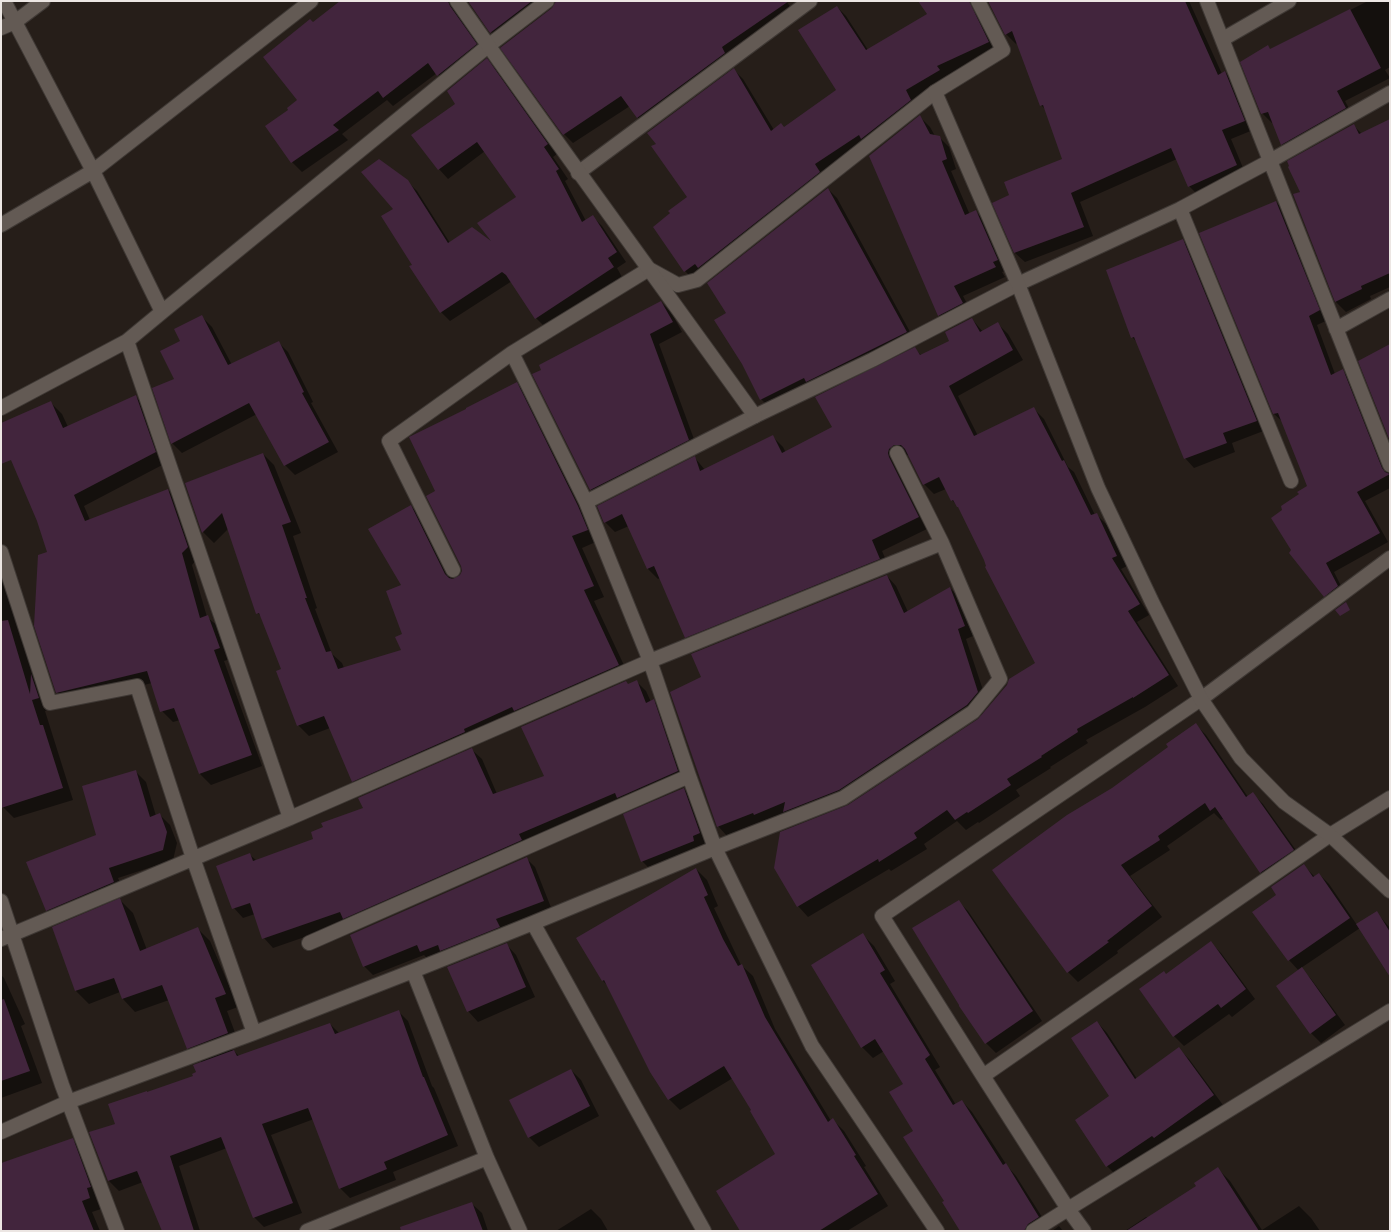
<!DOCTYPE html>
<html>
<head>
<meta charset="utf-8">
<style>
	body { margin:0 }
	#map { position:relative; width:1391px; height:1232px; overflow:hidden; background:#261e19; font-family:Barlow,sans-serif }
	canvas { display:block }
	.frame { position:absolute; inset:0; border:2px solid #ece6e3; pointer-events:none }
</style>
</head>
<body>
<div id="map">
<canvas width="1391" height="1232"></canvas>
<div class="frame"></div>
</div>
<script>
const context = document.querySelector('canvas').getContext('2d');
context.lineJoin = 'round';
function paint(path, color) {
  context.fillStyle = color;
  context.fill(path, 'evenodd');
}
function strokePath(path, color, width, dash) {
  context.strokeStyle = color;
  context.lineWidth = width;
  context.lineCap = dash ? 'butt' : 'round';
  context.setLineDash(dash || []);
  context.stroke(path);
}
paint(new Path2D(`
	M343 1H786L795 13 647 127 638 118 630 106 573 143 564 134 553 9 556 1 551 3 501 42 491 32 470 2 466 1 461 4 458 8 459 16 485 54 448 85 437 73 393 106 387 100 342 134 348 140 302 172 292 162 290 110 299 101 313 24Z
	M989 1H1189L1222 74 1225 72 1234 82 1253 130 1231 139 1246 175 1198 195 1189 186 1177 159 1080 202 1093 236 1025 262 1015 253 994 203 1010 195 1064 160 1046 110 1041 105 1018 42 1016 44 1006 34Z
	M1368 1H1390V67L1385 70 1390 78 1345 101 1354 118 1291 154 1282 144 1273 123H1272L1262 113 1271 50Z
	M837 7 846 16 868 50 972 10 981 19 997 52 946 76 948 79 914 99 920 109 694 280 685 271 654 227 689 197 734 70 743 79 774 130 785 128 837 90Z
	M487 60 496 69 557 154 553 157 568 179 565 181 586 221 593 217 602 226 626 262 617 268 622 277 545 327 536 318 512 281 450 321 441 312 414 265 395 209 407 181 417 191 450 243 496 246 517 198 485 151 448 179 439 169 457 104Z
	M920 117 930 127 935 136 939 137 949 147 956 169 951 171 970 215 976 212 986 222 1007 270 1002 272 1005 277 963 296 972 313 949 325 939 315Z
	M1390 120V287L1370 296 1371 299 1346 312 1336 302 1294 195 1301 192 1353 125 1362 134Z
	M828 189 837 198 915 341 770 408 761 399 727 313Z
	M1276 202 1285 211 1328 320 1317 325 1335 374 1342 371 1351 379 1390 474V488L1365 501 1388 542 1334 572 1346 596 1334 605 1325 596 1309 487 1284 423 1274 414 1201 233Z
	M1183 241 1192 250 1266 430 1232 443 1235 452 1194 468 1185 458 1138 343 1132 337Z
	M661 302 671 312 682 332 659 344 698 450 601 500 591 489Z
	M202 317 212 327 232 365 278 342 288 352 313 402 311 403 338 452 295 475 285 465 257 414 182 453 172 443 176 379 182 341Z
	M972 319 983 332 998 324 1008 334 1023 360 958 396 978 436 1033 408 1044 419 1068 467 1074 472 1095 515 1096 514 1107 525 1127 566 1121 569 1149 615 1137 622 1178 686 1145 707 1086 740 1088 743 1050 767 1051 768 1016 790 1020 796 979 823 978 822 966 830 957 821 924 844 927 849 891 871 889 869 808 917 798 906 848 806 979 720 1037 664 988 566 960 509 952 500 946 489 934 494 924 484 909 455H904L929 528 882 551 890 569 696 647 686 637 660 578 658 579 648 569 629 526 615 532 605 522 695 458 705 470 773 437 783 447 786 453 834 428 915 349 922 356 951 342Z
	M516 383 527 394 598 541 582 548 604 597 594 601 629 676 364 792 353 781 330 728 309 736 298 725 283 670 263 619 258 613 229 528 214 543 203 532 186 483 263 454 274 465 301 533 293 536 317 608 315 609 332 654 342 663 344 668 402 651 403 586 411 506 421 517 453 580 461 576 463 571 437 491Z
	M136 397 147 408 166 463 84 506 90 520 168 490 179 501 198 558 192 565 207 617 219 627 231 659 224 661 262 766 211 785 200 774 180 720 173 722 162 711 152 683 68 703 57 692 49 553 51 403 62 414 68 427Z
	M1 553 50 709 45 711 73 800 14 818 3 807 1 801Z
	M887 576 896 586 908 612 950 588 959 597 973 636 966 639 987 702 849 799 765 824 763 822 727 836 718 826 703 677Z
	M636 681 646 691 651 702 654 701 663 710 687 781 348 922 273 948 264 938 255 914 243 918 234 908 250 855 257 861 315 839 365 809 472 750 482 759 497 794 546 777 628 685Z
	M1196 725 1206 735 1248 797 1253 794 1263 804 1303 860 1271 882 1261 872 1224 818 1221 820 1214 813 1167 846 1170 850 1130 876 1162 917 1117 951 1118 953 1078 982 1068 972 993 870 1113 789 1170 747Z
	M136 772 146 782 156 816 160 815 170 825 177 843 173 860 118 878 124 892 57 920 47 910 98 835Z
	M684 789 694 799 710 843 652 871 642 861Z
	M526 858 535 867 552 910 430 961 424 955 373 975 364 966Z
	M1304 866 1315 877 1319 874 1329 884 1357 925 1377 913 1390 928V975L1360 928 1301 968 1311 979 1345 1025 1321 1043 1311 1033 1299 971 1289 960 1278 895Z
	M696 869 707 880 718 906 714 908 741 965 753 976 775 1029 831 1121 833 1120 844 1131 866 1166 864 1167 888 1206 847 1231H743L777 1155 753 1110 733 1078 680 1110 669 1099 609 987 603 981Z
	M120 900 133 913 147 950 197 928 210 941 238 1007 227 1011 240 1046 232 1049 240 1057 330 1024 339 1033 398 1011 408 1021 432 1086 434 1088 458 1146 393 1172 396 1180 350 1198 340 1188 314 1119 271 1135 302 1213 264 1227 254 1217 227 1148 179 1166 200 1231H163L143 1182 119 1191 109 1181 116 1124 148 1093 194 1077 198 1073 203 1063 188 1048 169 1000 135 1012 123 999 120 992 89 1004 76 991 53 928Z
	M958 901 968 911 1042 1021 996 1053 986 1043Z
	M863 935 874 946 895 981 890 984 940 1067 935 1070 956 1105 962 1101 972 1112 1008 1167 1016 1176 1049 1228 1046 1231H961L945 1201 915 1131 905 1084 884 1051 873 1058 862 1047Z
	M1211 943 1221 953 1255 999 1232 1017 1229 1014 1184 1046 1174 1036 1140 990 1167 975Z
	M506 944 516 955 535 997 478 1022 468 1011Z
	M1 975 4 978 25 1024 21 1026 42 1083 1 1098Z
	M1097 1022 1107 1033 1137 1079 1179 1049 1189 1059 1223 1105 1165 1148 1117 1176 1107 1166 1111 1097Z
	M571 1070 581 1080 599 1116 539 1147 529 1137Z
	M72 1140 84 1151 101 1198 98 1199 101 1209 92 1212 100 1231H1V1163L11 1160 12 1161Z
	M1218 1169 1230 1181 1262 1230 1299 1206 1311 1218 1320 1231H1125L1146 1217 1148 1218 1197 1186Z
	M471 1203 482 1213 488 1231H404Z
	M591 1209 601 1219 608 1231H556Z
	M1059 1226 1063 1231H1052Z`), '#0007');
paint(new Path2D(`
	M340 1H448L450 6 477 44 437 76 428 63 383 98 378 91 333 125 339 130 291 163 265 126 288 110 287 108 297 100 263 57 310 19 313 22Z
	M468 1H532L490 33Z
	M556 1H789L722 47 725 53 637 118 621 96 563 135 500 48 552 8Z
	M918 1H969L989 42 937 66 940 70 906 90 911 100 861 139 859 135 815 164 820 172 698 268 695 264 684 272 653 227 670 213 668 211 687 197 651 146 656 144 647 133 734 68 771 131 781 123 784 127 836 90 798 30 837 6 866 50 927 14Z
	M988 1H1185L1218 75 1225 71 1245 121 1222 130 1237 165 1188 187 1171 148 1071 193 1084 227 1014 253 992 203 1009 195 1004 182 1062 159 1043 105 1040 106 1012 31 1005 35Z
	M1350 9 1381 68 1337 91 1346 108 1281 145 1268 112 1261 114 1240 62 1268 45 1270 49Z
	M487 58 548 144 544 147 559 169 556 171 582 222 593 215 617 252 608 258 614 267 535 319 506 275 502 272 440 313 409 266 412 265 381 216 393 209 361 172 379 159 408 180 448 243 472 227 491 241 477 223 516 197 477 142 438 170 411 135 455 104 447 91Z
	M920 115 930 134 940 136 947 159 942 161 965 215 976 210 998 260 993 262 996 267 954 286 963 303 938 316 869 156Z
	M1390 119V273L1361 286 1362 289 1335 302 1293 194 1300 192 1288 167 1289 166 1287 161 1354 124 1359 134Z
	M828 188 907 332 806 382 804 378 760 400 742 364 714 320 726 313 707 283Z
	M1276 201 1320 310 1309 316 1331 375 1343 369 1382 468 1385 472 1390 474 1357 492 1380 533 1326 563 1338 586 1324 597 1289 553 1291 550 1271 518 1282 510 1281 506 1299 494 1297 492 1307 486 1278 413 1273 414 1199 233Z
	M1183 239 1257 421 1223 433 1227 443 1184 459 1134 337 1131 338 1106 270Z
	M661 301 673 322 650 334 689 440 590 490 532 374 541 370 539 365Z
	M202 315 228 365 279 341 304 392 302 393 329 442 284 466 249 403 171 444 152 388 174 379 160 351 180 341 174 329Z
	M972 318 980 332 998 322 1013 350 949 386 974 436 1034 407 1062 461 1064 460 1091 515 1097 513 1117 556 1112 558 1140 604 1128 611 1169 675 1133 698V697L1077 729 1078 732 1041 756 1042 757 1007 779 1011 785 968 813 967 812 955 820 947 810 914 833 917 838 879 862 878 859 797 907 774 868 780 832 848 805 978 719 1007 685 1009 679 1035 663 985 567 986 566 984 560 958 507H957L953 500 951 501 939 477 923 485 905 449 901 445H894L889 449 888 453 889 457 919 517 872 540 880 559 685 638 654 566 647 569 622 514 604 523 597 506 695 456 700 471 773 435 782 453 832 427 815 397 915 347 920 355 949 341 945 332Z
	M1390 344V441L1358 361Z
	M517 382 578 506 588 530 572 536 594 586 584 590 619 665 514 711 512 707 464 729 465 732 352 782 324 716 297 726 276 671 281 669 259 613 256 614 222 513 202 533 185 483 263 453 291 522 282 525 307 598H305L326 652 331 651 338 669 401 650 395 637 402 634 386 591 401 585 368 529 411 505 445 574 449 578 453 579 460 575 462 571 461 566 426 496 435 491 409 437 466 409V408Z
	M136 395 156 452 74 495 85 521 168 489 188 547 182 553 200 618 208 615 220 648 214 650 252 755 199 774 174 708 160 712 147 671 56 693 34 626 38 555 47 552 37 521 11 460 1 464V423L51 401 63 428Z
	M887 575 904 613 950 587 965 626 958 629 978 692 967 705 839 790 783 812 785 802 754 815 753 813 717 827 670 692 701 677 691 654Z
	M1346 602 1350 610 1340 616 1335 610Z
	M8 620 30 694 31 674 39 698 32 700 40 725H43L63 788 1 808V621Z
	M637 680 646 703 654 699 678 771 617 798 615 793 519 834 522 840 343 919 340 912 262 939 250 903 232 909 216 866 250 853 253 861 313 839 311 832 323 827 321 823 363 808 358 798 472 748 493 794 544 776 521 727 626 681 628 684Z
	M1196 723 1246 797 1253 792 1294 850 1260 873 1215 807 1210 811 1205 803 1158 836 1160 840 1121 865 1152 906 1107 941 1109 942 1067 973 992 870 1067 815 1112 788 1168 747 1166 744Z
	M136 770 150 817 160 813 167 832 163 850 109 868 114 882 46 911 26 862 96 835 82 786Z
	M684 788 700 833 693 836 694 841 641 862 623 814Z
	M527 857 544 901 496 919 500 927 440 951 438 945 420 952 417 945 363 967 350 935Z
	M1304 864 1313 877 1319 873 1350 918 1288 961 1252 912 1276 895 1271 887Z
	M696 868 708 895 704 897 723 939 738 966 742 964 765 1017 828 1122 833 1118 856 1155 854 1156 878 1194 819 1231H740L716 1191 775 1154 750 1111 751 1110 724 1066 668 1100 650 1072 604 980 602 981 576 938Z
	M120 898 140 951 198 927 226 994 215 998 228 1033 187 1049 162 985 122 999 114 978 75 991 52 927Z
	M959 900 1033 1011 985 1044 959 1006V1005L912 928Z
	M1377 911 1390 932V977L1356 924Z
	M863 933 885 970 880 973 930 1055 925 1059 953 1105 962 1100 1003 1165 1006 1163 1039 1217 1028 1224 1024 1231H960L942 1202 944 1201 903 1137 913 1131 889 1092 903 1084 875 1039 861 1048 811 965Z
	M1211 941 1246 989 1221 1008 1218 1004 1173 1037 1139 989 1164 971 1166 974Z
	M507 943 526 987 467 1012 447 967Z
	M1302 967 1336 1015 1310 1034 1276 986Z
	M4 999 30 1071 1 1081V1000Z
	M399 1010 423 1077H424L448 1135 384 1162 387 1169 339 1189 308 1108 262 1124 293 1203 253 1218 221 1137 170 1156 194 1231H162L137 1171 108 1181 89 1132 115 1124 108 1104 147 1091V1092L193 1076 192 1074 196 1072 193 1065 234 1050 237 1056 330 1023 335 1034Z
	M1097 1021 1135 1079 1179 1047 1214 1095 1154 1138 1152 1136 1106 1167 1075 1120 1109 1096 1071 1038Z
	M571 1069 590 1106 528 1138 509 1100Z
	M73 1138 91 1187 87 1188 90 1198 82 1201 94 1231H1V1163Z
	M1218 1167 1259 1231H1126L1196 1186 1194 1183Z
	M472 1202 483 1231H401L400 1227Z`), '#42253d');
const minor = new Path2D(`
	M311 1 93 171 162 312 488 46 547 1
	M1207 1 1390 465
	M1 28 15 22 43 1
	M1223 39 1289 1
	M578 173 810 1
	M1180 209 1291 481
	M1 225 93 171 4 1
	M162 312 127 341 290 818 650 661 942 543 1000 679 973 712 843 798 715 848 533 923 704 1231
	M1336 329 1390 299
	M512 353 586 502
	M1 408 127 341
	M897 453 942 543
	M1 552 50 703 137 686 193 858 254 1033
	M1390 558 1201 699 882 916 983 1076 1330 835 1390 798
	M453 570 389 441 512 353 649 269 678 285 697 280 935 92
	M1 901 62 1085 117 1231
	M1 939 290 818
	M309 943 689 776
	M413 971 487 1158 520 1231
	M983 1076 1068 1209 1033 1231
	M1 1132 68 1102 254 1033 413 971 533 923
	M307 1231 487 1158
	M937 1231 812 1046 715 848 689 776 650 661 586 502 755 416 872 360 1018 284 1180 209 1270 161 1390 93
	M1084 1231 1068 1209 1390 1011`);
const tertiary = new Path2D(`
	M457 1C555 141 656 278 755 416
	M978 1 1003 50 935 92 1018 284 1098 488 1152 602 1201 699 1241 758 1284 802 1330 835 1390 891`);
strokePath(minor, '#3f3935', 16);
strokePath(tertiary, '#3f3935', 16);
strokePath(minor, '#635a54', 14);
strokePath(tertiary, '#635a54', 14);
</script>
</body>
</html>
